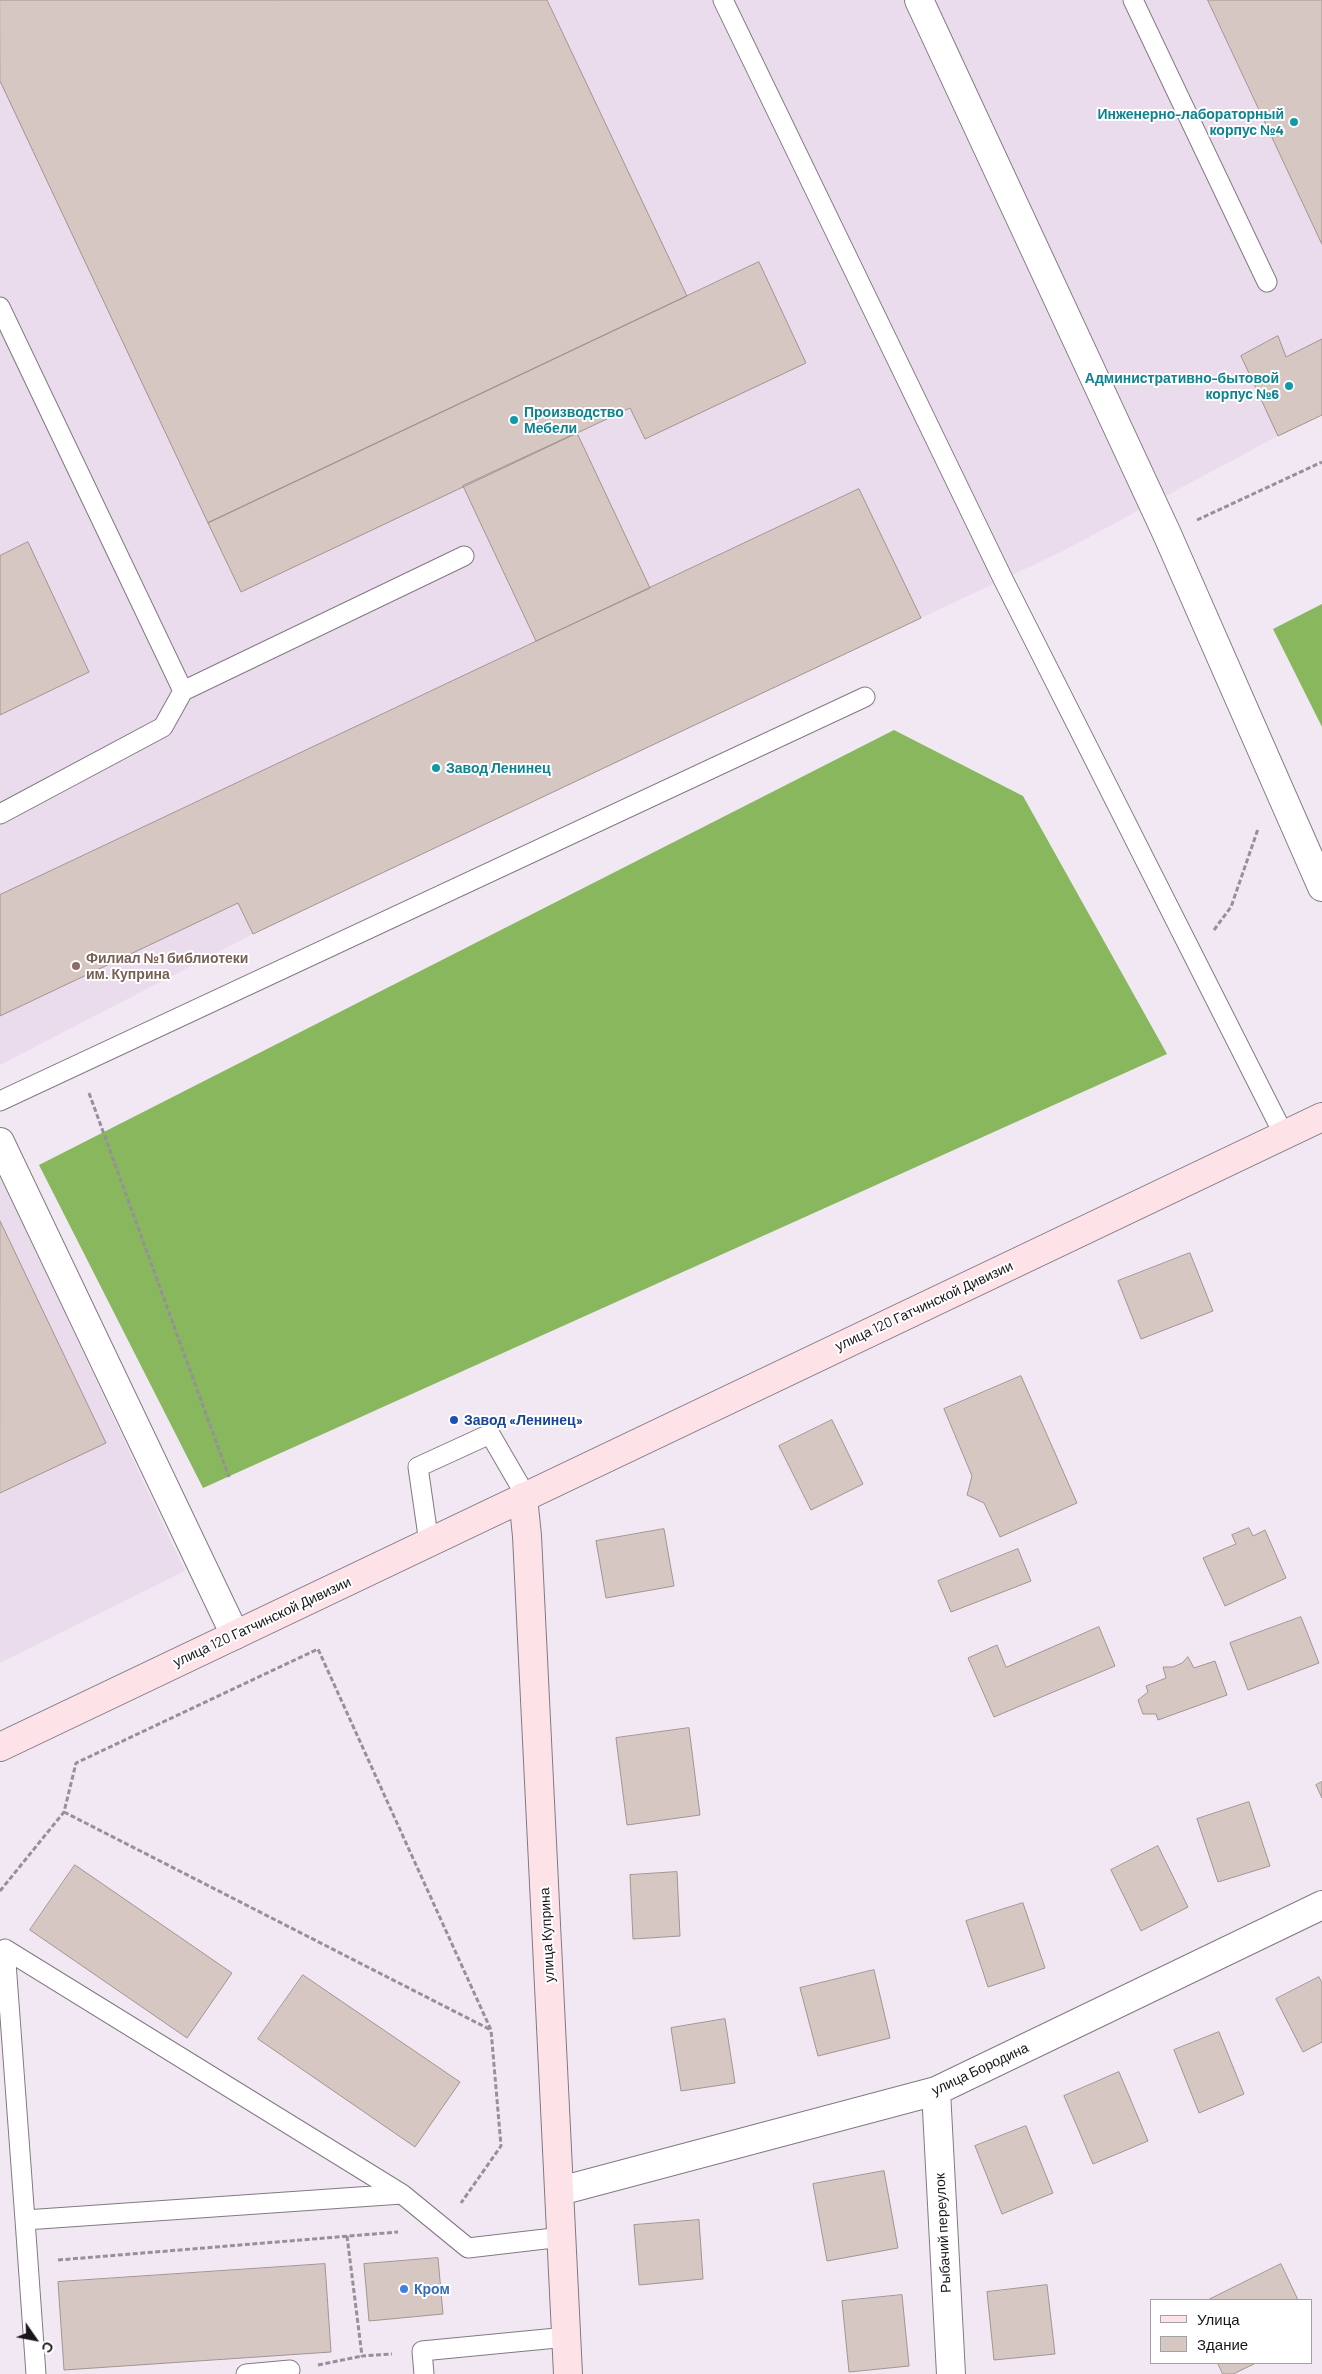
<!DOCTYPE html>
<html>
<head>
<meta charset="utf-8">
<style>
	body { margin:0 }
	#map { position:relative; width:1322px; height:2374px; overflow:hidden; background:#f2e8f3; font-family:Barlow,sans-serif }
	canvas { display:block }
	.legend { position:absolute; left:1150px; top:2299px; width:162px; height:65px; box-sizing:border-box; background:#fff; border:1px solid #a3a2a3; margin:0; padding:6px 9px; list-style:none; font-size:15px; color:#19161a }
	.legend li { display:flex; align-items:center; gap:10px; height:25px }
	.legend b { width:25px; border:1px solid #a3a2a3 }
	.north { position:absolute; left:10px; top:2314px; width:50px; height:50px; -webkit-text-stroke:4px #fff; paint-order:stroke; rotate:123deg; font-size:14px; font-weight:700; line-height:20px; text-align:center; color:#19161a }
	.north::after { content:''; display:block; margin:auto; width:18px; height:22px; background:#19161a; clip-path:polygon(50% 0,100% 100%,50% 72%,0 100%) }
</style>
</head>
<body>
<div id="map">
<canvas width="1322" height="2374"></canvas>
<ul class="legend">
<li><b style="height:6px;background:#fde3e8"></b>Улица</li>
<li><b style="height:14px;background:#d6c7c3"></b>Здание</li>
</ul>
<div class="north">С</div>
</div>
<script>
const context = document.querySelector('canvas').getContext('2d');
context.lineJoin = 'round';
function paint(path, color) {
  context.fillStyle = color;
  context.fill(path, 'evenodd');
}
function strokePath(path, color, width, dash) {
  context.strokeStyle = color;
  context.lineWidth = width;
  context.lineCap = dash ? 'butt' : 'round';
  context.setLineDash(dash || []);
  context.stroke(path);
}
function write(font, color, halo, rows, align = 'center') {
  context.font = font + ' Barlow,sans-serif';
  context.lineWidth = 4;
  context.setLineDash([]);
  context.textBaseline = 'middle';
  context.strokeStyle = halo;
  context.fillStyle = color;
  for (const [text, x, y, turn = 0] of rows) {
    context.save();
    context.translate(x, y);
    context.rotate((+turn || 0) * Math.PI / 180);
    context.textAlign = isNaN(turn) ? turn : align;
    if (halo) context.strokeText(text, 0, 0);
    context.fillText(text, 0, 0);
    context.restore();
  }
}
paint(new Path2D(`
	M0 0H1322V415L1278 436 1063 551 253 934 0 1065Z
	M0 1174 185 1571 0 1663Z`), '#ebdced');
paint(new Path2D(`
	M1322 604V727L1273 629Z
	M894 730 1023 796 1167 1054 203 1488 39 1165Z`), '#88b75e');
const building = new Path2D(`
	M0 0H547L687 296 208 523 0 81Z
	M1208 0H1322V244Z
	M759 262 806 363 645 439 630 408 241 592 208 523Z
	M1278 336 1286 357 1322 339V415L1278 436 1241 356Z
	M577 433 650 588 536 641 463 486Z
	M859 489 921 618 253 934 238 903 0 1016V895Z
	M28 542 89 672 0 715V556Z
	M0 1221 106 1443 0 1493Z
	M1190 1253 1213 1311 1141 1339 1118 1281Z
	M1021 1376 1077 1503 1000 1537 984 1503 967 1495 972 1476 944 1409Z
	M832 1420 863 1484 811 1510 779 1446Z
	M1249 1528 1253 1536 1265 1530 1286 1578 1225 1606 1203 1558 1236 1544 1232 1535Z
	M664 1529 674 1586 606 1598 596 1541Z
	M1018 1549 1031 1581 951 1612 938 1581Z
	M1301 1617 1319 1663 1248 1690 1230 1643Z
	M1099 1627 1115 1666 994 1717 968 1658 997 1645 1006 1667Z
	M1188 1657 1194 1668 1215 1661 1227 1695 1158 1720 1156 1714H1143L1138 1700 1148 1692 1146 1686 1166 1678 1163 1667H1173L1182 1663Z
	M689 1728 700 1815 627 1825 616 1738Z
	M1322 1782V1798L1316 1785Z
	M1249 1802 1270 1866 1218 1882 1197 1819Z
	M1158 1846 1188 1907 1141 1931 1111 1870Z
	M75 1865 232 1973 187 2038 30 1930Z
	M677 1872 680 1936 633 1939 630 1875Z
	M1023 1903 1045 1968 988 1987 966 1921Z
	M874 1970 890 2038 818 2056 800 1988Z
	M303 1975 460 2082 415 2147 258 2039Z
	M1319 1977 1322 1983V2042L1303 2052 1276 1999Z
	M725 2019 735 2083 681 2091 671 2028Z
	M1219 2032 1244 2094 1199 2113 1174 2050Z
	M1119 2072 1148 2141 1093 2164 1064 2096Z
	M1026 2126 1053 2193 1002 2214 975 2146Z
	M884 2171 898 2248 827 2261 813 2184Z
	M699 2220 703 2279 639 2285 634 2225Z
	M438 2258 443 2314 369 2321 364 2264Z
	M325 2264 331 2352 64 2370 58 2282Z
	M1281 2264 1298 2300H1208Z
	M1047 2285 1055 2354 994 2360 987 2292Z
	M902 2295 909 2366 849 2372 842 2301Z
	M1218 2363H1256L1233 2374H1223Z`);
paint(building, '#d6c7c3');
strokePath(building, '#a29490', 1);
const lane = new Path2D(`
	M723 0 1003 579 1284 1135
	M1133 0 1267 282
	M0 307 183 691
	M0 814 163 727 183 691 464 556
	M0 1101 865 697
	M429 1543 418 1467 490 1434 526 1496
	M25 2220 5 1949 402 2194
	M36 2374 25 2220 402 2194 468 2248 562 2237
	M246 2374 290 2370
	M424 2374 422 2351 567 2337`);
const street = new Path2D(`
	M919 0 1167 534 1322 887
	M0 1142 235 1635
	M936 2091 951 2374
	M560 2191 936 2091 1322 1905`);
const secondary = new Path2D(`
	M523 1497 527 1536 568 2374
	M0 1747 1322 1117`);
strokePath(lane, '#827983', 21);
strokePath(street, '#827983', 30);
strokePath(secondary, '#827983', 30);
strokePath(new Path2D(`
	M1197 520 1322 462
	M1214 930 1231 907 1258 829
	M89 1093 229 1477
	M64 1812 491 2030
	M0 1891 64 1812 76 1763 318 1649 491 2030 501 2146 461 2203
	M347 2236 362 2356 392 2354
	M58 2260 398 2232
	M318 2365 362 2356`), '#979098', 3, [5, 2.5]);
strokePath(lane, '#fff', 19);
strokePath(street, '#fff', 28);
strokePath(secondary, '#fde3e8', 28);
for (const [x, y, r, color] of [
	[1294,122,5,"#0f9aa8"],
	[1289,386,5,"#0f9aa8"],
	[514,420,5,"#0f9aa8"],
	[436,768,5,"#0f9aa8"],
	[76,966,5,"#8d6e63"],
	[454,1420,5,"#1a4fb4"],
	[404,2289,5,"#3f7fe0"]
]) {
  const dot = new Path2D();
  dot.arc(x, y, r, 0, 2 * Math.PI);
  context.fillStyle = color;
  context.fill(dot);
  strokePath(dot, '#fff', 2);
}
write('bold 14px', '#0d838f', '#fff', [
	["Инженерно-лабораторный",1284,114],
	["корпус №4",1284,130],
	["Административно-бытовой",1279,378],
	["корпус №6",1279,394],
	["Производство",524,412,"left"],
	["Мебели",524,428,"left"],
	["Завод Ленинец",446,768,"left"]
], 'right');
write('bold 14px', '#785e54', '#fff', [
	["Филиал №1 библиотеки",86,958],
	["им. Куприна",86,974]
], 'left');
write('14px', '#19161a', '#fff', [
	["улица 120 Гатчинской Дивизии",924,1306,-25],
	["улица 120 Гатчинской Дивизии",262,1622,-25],
	["улица Куприна",547,1935,-93],
	["улица Бородина",980,2069,-25],
	["Рыбачий переулок",943,2233,-93]
]);
write('bold 14px', '#164399', '#fff', [
	["Завод «Ленинец»",464,1420]
], 'left');
write('bold 14px', '#366cbe', '#fff', [
	["Кром",414,2289]
], 'left');
</script>
</body>
</html>
